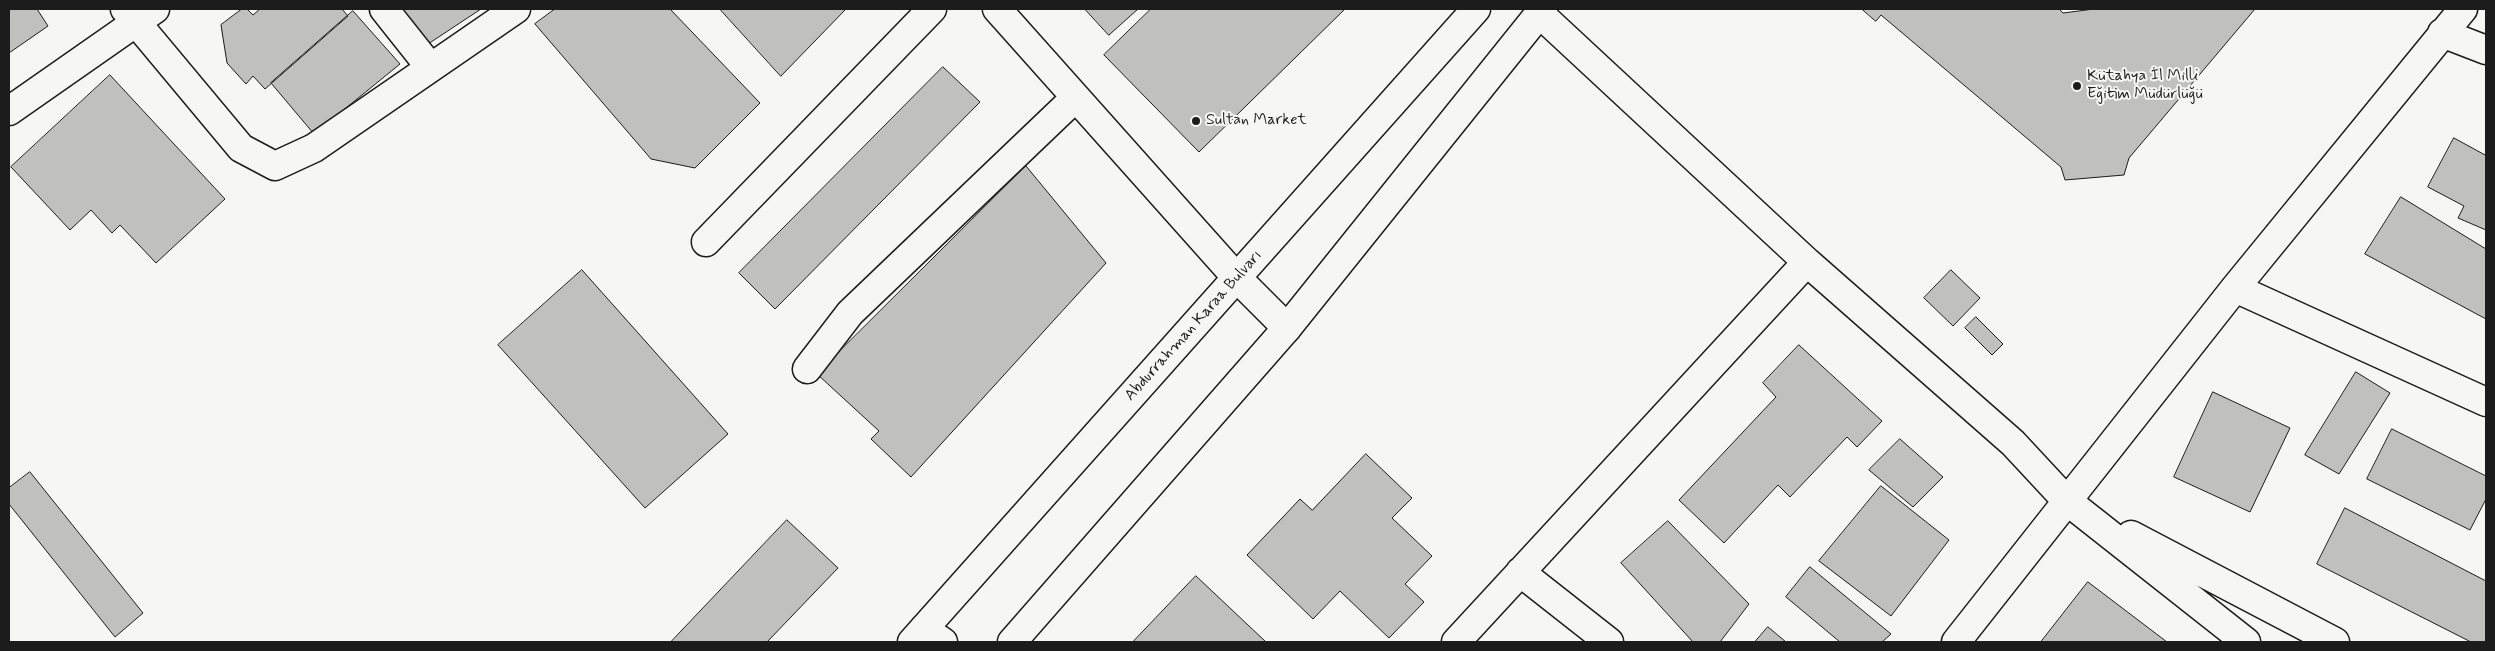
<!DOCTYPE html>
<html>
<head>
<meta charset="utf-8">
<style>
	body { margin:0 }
	#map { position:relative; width:2495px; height:651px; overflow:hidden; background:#f6f6f2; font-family:Mynerve,sans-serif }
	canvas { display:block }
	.frame { position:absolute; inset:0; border:10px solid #1c1c1c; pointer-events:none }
</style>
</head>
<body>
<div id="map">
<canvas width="2495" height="651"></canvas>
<div class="frame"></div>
</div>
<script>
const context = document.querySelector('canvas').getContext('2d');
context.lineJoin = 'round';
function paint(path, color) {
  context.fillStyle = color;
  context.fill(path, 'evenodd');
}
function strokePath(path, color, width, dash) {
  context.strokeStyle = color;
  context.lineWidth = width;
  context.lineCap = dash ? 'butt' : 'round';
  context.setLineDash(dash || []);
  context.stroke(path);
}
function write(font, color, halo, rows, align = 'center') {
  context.font = font + ' Mynerve,sans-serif';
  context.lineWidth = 4;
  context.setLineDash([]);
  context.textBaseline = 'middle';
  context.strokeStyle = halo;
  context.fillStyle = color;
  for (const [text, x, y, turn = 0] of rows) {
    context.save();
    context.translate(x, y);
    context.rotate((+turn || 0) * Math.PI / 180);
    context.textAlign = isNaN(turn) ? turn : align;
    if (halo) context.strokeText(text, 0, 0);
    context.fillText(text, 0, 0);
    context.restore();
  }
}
const building = new Path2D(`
	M9 9H37L48 26 9 53Z
	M242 9H247L253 15 260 9H342L348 16 265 89 253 76 246 84 227 63 221 25Z
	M399 9H481L425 46Z
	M555 9H670L760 103 695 168 651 159 535 24Z
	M720 9H846L781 76Z
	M1085 9H1138L1109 35Z
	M1151 9H1345L1199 152 1104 55Z
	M1862 9H2059L2063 13 2094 9H2255L2129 158 2124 175 2065 180 2061 167 1881 15 1876 21Z
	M353 11 400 64 314 134 271 83Z
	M943 67 980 102 775 309 739 273Z
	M110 75 225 199 156 263 120 225 112 233 91 210 70 230 11 167Z
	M2454 138 2485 155 2486 153V230L2458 218 2464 206 2428 187Z
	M1026 166 1106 263 911 477 871 439 879 431 817 374Z
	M2401 197 2486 249V319L2365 254Z
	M582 270 728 434 645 508 498 345Z
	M1951 270 1980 298 1953 326 1924 298Z
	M1976 317 2003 344 1992 355 1965 328Z
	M1799 345 1882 421 1857 447 1847 437 1790 497 1778 485 1724 543 1679 500 1776 397 1763 383Z
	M2356 372 2390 393 2339 474 2305 455Z
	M2213 392 2290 428 2250 512 2174 477Z
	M2392 429 2486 476V499L2470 530 2367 479Z
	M1900 439 1943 477 1913 507 1869 470Z
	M1366 454 1412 498 1392 518 1432 556 1405 584 1424 602 1389 638 1340 591 1313 619 1247 555 1300 499 1312 510Z
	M30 472 143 613 115 637 9 504V488Z
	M1881 486 1949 540 1891 616 1819 561Z
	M2345 508 2486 581V642H2471L2317 564Z
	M787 520 838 568 767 642H671Z
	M1668 521 1749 604 1720 642H1693L1621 563Z
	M1810 567 1891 634 1882 642H1840L1786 597Z
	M1196 576 1266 642H1133Z
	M2088 582 2167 642H2041Z
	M1768 627 1786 642H1755Z`);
paint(building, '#c0c0bd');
strokePath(building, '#1c1c1c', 1);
const minor = new Path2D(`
	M125 9 241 148 275 166 314 148 516 9
	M384 9 430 67
	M997 9 1237 278 1287 328
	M1539 13 1807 262
	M2442 33 2486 50
	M9 111 155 9
	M706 242 932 9
	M2235 288 2486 402
	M807 369 850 313 1075 98
	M2131 535 2335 642
	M1520 572 1609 642
	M924 629 943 642
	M1456 642 1807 262 2013 443 2066 500 2246 642
	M1956 642 2235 288 2463 9`);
const major = new Path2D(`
	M912 642 1476 9
	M1012 642 1287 328 1543 9`);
strokePath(minor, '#1c1c1c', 31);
strokePath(major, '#1c1c1c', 31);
strokePath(minor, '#f6f6f2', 28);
strokePath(major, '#f6f6f2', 28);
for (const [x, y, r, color] of [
	[2077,86,5,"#1c1c1c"],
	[1196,121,5,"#1c1c1c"]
]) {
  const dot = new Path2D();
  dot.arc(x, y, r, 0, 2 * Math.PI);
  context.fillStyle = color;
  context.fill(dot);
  strokePath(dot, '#f6f6f2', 2);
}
write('16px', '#1c1c1c', '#f6f6f2', [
	["Kütahya İl Milli",2087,77],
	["Eğitim Müdürlüğü",2087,95],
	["Sultan Market",1206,121]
], 'left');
write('16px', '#1c1c1c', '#f6f6f2', [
	["Abdurrahman Karaa Bulvarı",1194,326,-48]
]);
</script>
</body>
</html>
